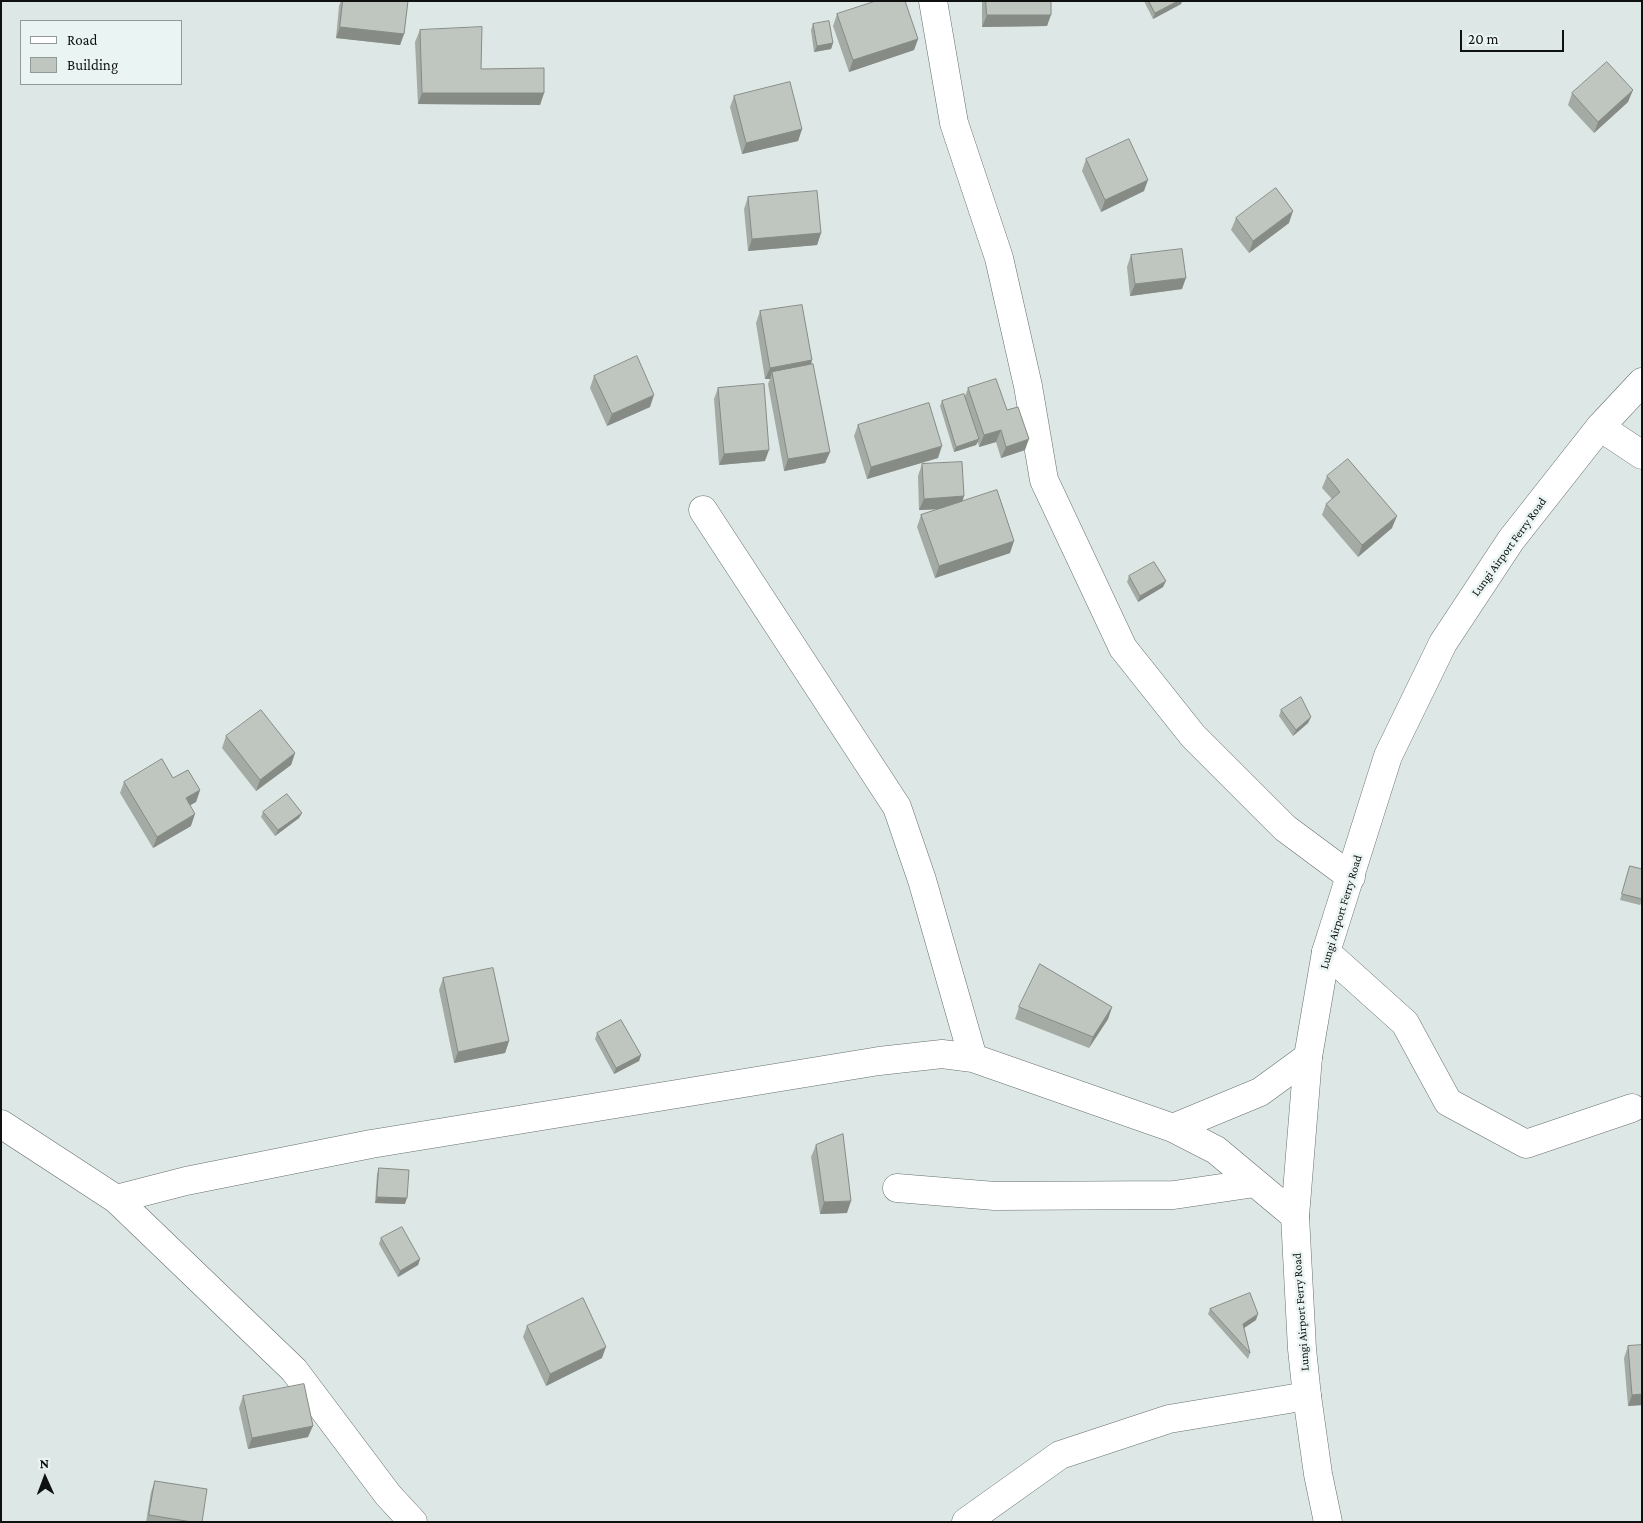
<!DOCTYPE html>
<html>
<head>
<meta charset="utf-8">
<style>
	body { margin:0 }
	#map { position:relative; width:1643px; height:1523px; overflow:hidden; background:#dde7e5; font-family:"Crimson Pro",serif }
	canvas { display:block }
	.frame { position:absolute; inset:0; border:2px solid #0e1110; pointer-events:none }
	.legend { position:absolute; left:20px; top:20px; width:162px; height:65px; box-sizing:border-box; background:#eaf5f3; border:1px solid #929a98; margin:0; padding:6px 9px; list-style:none; font-size:15px; color:#0e1110 }
	.legend li { display:flex; align-items:center; gap:10px; height:25px }
	.legend b { width:25px; border:1px solid #929a98 }
	.north { position:absolute; left:20px; top:1453px; width:50px; height:50px; -webkit-text-stroke:4px #eaf5f3; paint-order:stroke; rotate:358deg; font-size:14px; font-weight:700; line-height:20px; text-align:center; color:#0e1110 }
	.north::after { content:''; display:block; margin:auto; width:18px; height:22px; background:#0e1110; clip-path:polygon(50% 0,100% 100%,50% 72%,0 100%) }
	.scale { position:absolute; left:1460px; top:30px; width:104px; height:22px; box-sizing:border-box; border:2px solid #0e1110; border-top:0; padding-left:6px; font-size:15px; line-height:18px; white-space:nowrap; color:#0e1110; -webkit-text-stroke:4px #eaf5f3; paint-order:stroke }
</style>
</head>
<body>
<div id="map">
<canvas width="1643" height="1523"></canvas>
<div class="frame"></div>
<ul class="legend">
<li><b style="height:6px;background:#fff"></b>Road</li>
<li><b style="height:14px;background:#bfc6bf"></b>Building</li>
</ul>
<div class="north">N</div>
<div class="scale">20 m</div>
</div>
<script>
const context = document.querySelector('canvas').getContext('2d');
context.lineJoin = 'round';
function strokePath(path, color, width, dash) {
  context.strokeStyle = color;
  context.lineWidth = width;
  context.lineCap = dash ? 'butt' : 'round';
  context.setLineDash(dash || []);
  context.stroke(path);
}
function paint(path, color) {
  context.fillStyle = color;
  context.fill(path, 'evenodd');
}
function write(font, color, halo, rows, align = 'center') {
  context.font = font + ' "Crimson Pro",serif';
  context.lineWidth = 5;
  context.setLineDash([]);
  context.textBaseline = 'middle';
  context.strokeStyle = halo;
  context.fillStyle = color;
  for (const [text, x, y, turn = 0] of rows) {
    context.save();
    context.translate(x, y);
    context.rotate((+turn || 0) * Math.PI / 180);
    context.textAlign = isNaN(turn) ? turn : align;
    if (halo) context.strokeText(text, 0, 0);
    context.fillText(text, 0, 0);
    context.restore();
  }
}
const minor = new Path2D(`
	M933 1 954 123 999 258 1028 386 1044 480 1123 648 1193 736 1285 828 1351 877
	M1600 427 1642 455
	M703 510 897 807 922 880 973 1058
	M1326 952 1405 1023 1448 1102 1526 1144 1632 1108
	M1 1124 116 1199 294 1370 388 1495 413 1522
	M1173 1128 1260 1092 1308 1057
	M897 1188 995 1196 1174 1195 1255 1183
	M116 1199 186 1181 371 1144 879 1061 942 1054 973 1058 1173 1128 1216 1150 1295 1216
	M966 1522 1060 1455 1169 1419 1307 1396`);
const major = new Path2D(`
	M1328 1522 1318 1474 1307 1396 1302 1349 1295 1216 1308 1057 1326 952 1388 756 1443 643 1511 540 1600 427 1642 382`);
strokePath(minor, '#67706e', 29);
strokePath(major, '#67706e', 29);
strokePath(minor, '#fff', 28);
strokePath(major, '#fff', 28);
paint(new Path2D(`
	M341 1H408L404 34 400 45 336 38 339 6Z
	M982 1H1051L1047 26 982 27Z
	M1144 1H1182L1181 4 1153 19Z
	M837 14 918 39 914 50 849 72 833 26Z
	M813 24 833 43 831 49 814 52 811 30Z
	M420 30 481 69 544 93 540 105 418 104 415 42Z
	M1572 93 1628 102 1594 133 1568 105Z
	M734 96 802 129 798 141 742 154 730 107Z
	M1086 159 1144 191 1101 212 1082 171Z
	M748 197 821 233 817 245 748 251 744 209Z
	M1236 218 1289 223 1249 253 1231 230Z
	M1131 255 1182 289 1130 296 1127 267Z
	M760 311 812 360 811 365 830 452 825 463 784 471 768 384 770 379H765L756 323Z
	M594 376 650 407 607 426 590 388Z
	M718 388 765 461 719 465 714 399Z
	M968 388 1007 410 1025 450 1001 458 996 442 979 447 978 442 976 445 954 452 940 406 942 401 965 396Z
	M858 425 938 458 867 479 854 436Z
	M922 464 964 496 962 502 1010 553 935 578 917 527 921 515 941 509 919 510 918 476Z
	M1327 476 1392 528 1358 557 1322 515 1326 504 1332 499 1322 488Z
	M1129 576 1163 587 1138 602 1127 582Z
	M1281 710 1311 717 1308 723 1293 736 1279 716Z
	M226 736 295 753 291 765 256 791 222 748Z
	M173 778 200 790 196 802 190 805 191 826 153 848 120 793 124 782Z
	M263 812 302 813 299 818 275 836 261 817Z
	M1630 866 1642 869V902L1640 905 1620 900Z
	M443 978 509 1041 505 1053 454 1063 439 990Z
	M1019 1007H1112L1108 1019 1089 1048 1015 1019Z
	M597 1033 641 1055 639 1061 614 1074 595 1039Z
	M816 1145 847 1213 820 1214 811 1157Z
	M379 1168 405 1204 375 1203 377 1174Z
	M381 1238 420 1259 418 1265 398 1277 379 1244Z
	M1210 1309 1256 1320 1244 1328 1250 1353 1248 1359 1208 1314Z
	M527 1326 602 1358 546 1386 523 1337Z
	M1628 1346 1642 1405 1628 1406 1624 1358Z
	M243 1396 308 1437 248 1449 239 1408Z
	M155 1481 202 1522H146L151 1492Z`), '#a4aaa4');
paint(new Path2D(`
	M1178 1H1182L1181 4 1153 19 1155 13Z
	M987 15H1051L1047 26 982 27Z
	M340 27 404 34 400 45 336 38Z
	M918 39 914 50 849 72 853 60Z
	M833 43 831 49 814 52 817 46Z
	M1633 90 1628 102 1594 133 1598 122Z
	M422 93H544L540 105 418 104Z
	M802 129 798 141 742 154 746 143Z
	M1148 180 1144 191 1101 212 1105 200Z
	M1293 211 1289 223 1249 253 1253 241Z
	M821 233 817 245 748 251 752 239Z
	M1186 278 1182 289 1130 296 1135 284Z
	M812 360 808 372H772L770 379H765L770 368Z
	M654 395 650 407 607 426 612 414Z
	M1001 430 996 442 979 447 984 435Z
	M979 439 976 445 954 452 956 447Z
	M1029 439 1025 450 1001 458 1006 447Z
	M942 446 938 458 867 479 871 467Z
	M769 450 765 461 719 465 724 454Z
	M830 452 825 463 784 471 788 459Z
	M964 496 960 508 919 510 924 499Z
	M1397 516 1392 528 1358 557 1362 545Z
	M1014 541 1010 553 935 578 939 566Z
	M1166 581 1163 587 1138 602 1140 596Z
	M1311 717 1308 723 1293 736 1296 730Z
	M295 753 291 765 256 791 260 780Z
	M200 790 196 802 182 810 186 798Z
	M302 813 299 818 275 836 278 830Z
	M195 814 191 826 153 848 157 837Z
	M1112 1007 1108 1019 1089 1048 1093 1037Z
	M509 1041 505 1053 454 1063 458 1052Z
	M641 1055 639 1061 614 1074 616 1068Z
	M377 1197 407 1198 405 1204 375 1203Z
	M851 1201 847 1213 820 1214 824 1202Z
	M420 1259 418 1265 398 1277 400 1271Z
	M1258 1314 1256 1320 1241 1330 1243 1324Z
	M606 1347 602 1358 546 1386 550 1374Z
	M1642 1394V1405L1628 1406 1632 1395Z
	M313 1426 308 1437 248 1449 252 1438Z`), '#868b86');
const building = new Path2D(`
	M343 1H408L404 34 340 27Z
	M876 1H905L918 39 853 60 837 14Z
	M986 1H1051V15H987Z
	M1149 1H1178L1155 13Z
	M829 21 833 43 817 46 813 24Z
	M482 27 481 69 544 68V93H422L420 30Z
	M1607 62 1633 90 1598 122 1572 93Z
	M790 82 802 129 746 143 734 96Z
	M1129 139 1148 180 1105 200 1086 159Z
	M1276 188 1293 211 1253 241 1236 218Z
	M817 191 821 233 752 239 748 197Z
	M1182 249 1186 278 1135 284 1131 255Z
	M802 305 812 360 770 368 760 311Z
	M637 356 654 395 612 414 594 376Z
	M813 364 830 452 788 459 772 372Z
	M996 379 1007 410 1018 407 1029 439 1006 447 1001 430 984 435 968 388Z
	M764 384 769 450 724 454 718 388Z
	M964 394 979 439 956 447 942 401Z
	M929 403 942 446 871 467 858 425Z
	M1348 459 1397 516 1362 545 1326 504 1340 492 1327 476Z
	M962 462 964 496 924 499 922 464Z
	M997 490 1014 541 939 566 921 515Z
	M1154 562 1166 581 1140 596 1129 576Z
	M1301 697 1311 717 1296 730 1281 710Z
	M261 710 295 753 260 780 226 736Z
	M162 759 173 778 188 770 200 790 186 798 195 814 157 837 124 782Z
	M287 794 302 813 278 830 263 812Z
	M1630 866 1642 869V899L1622 894Z
	M1040 964 1112 1007 1093 1037 1019 1007Z
	M493 968 509 1041 458 1052 443 978Z
	M621 1020 641 1055 616 1068 597 1033Z
	M843 1134 851 1201 824 1202 816 1145Z
	M379 1168 409 1170 407 1198 377 1197Z
	M402 1227 420 1259 400 1271 381 1238Z
	M1250 1293 1258 1314 1243 1324 1250 1353 1210 1309Z
	M583 1298 606 1347 550 1374 527 1326Z
	M1642 1345V1394L1632 1395 1628 1346Z
	M304 1384 313 1426 252 1438 243 1396Z
	M155 1481 207 1489 202 1522H192L149 1515Z`);
paint(building, '#bfc6bf');
strokePath(building, '#868b86', 1);
write('12px', '#0e1110', '#eaf5f3', [
	["Lungi Airport Ferry Road",1509,547,-54],
	["Lungi Airport Ferry Road",1341,912,-73],
	["Lungi Airport Ferry Road",1301,1312,-94]
]);
</script>
</body>
</html>
